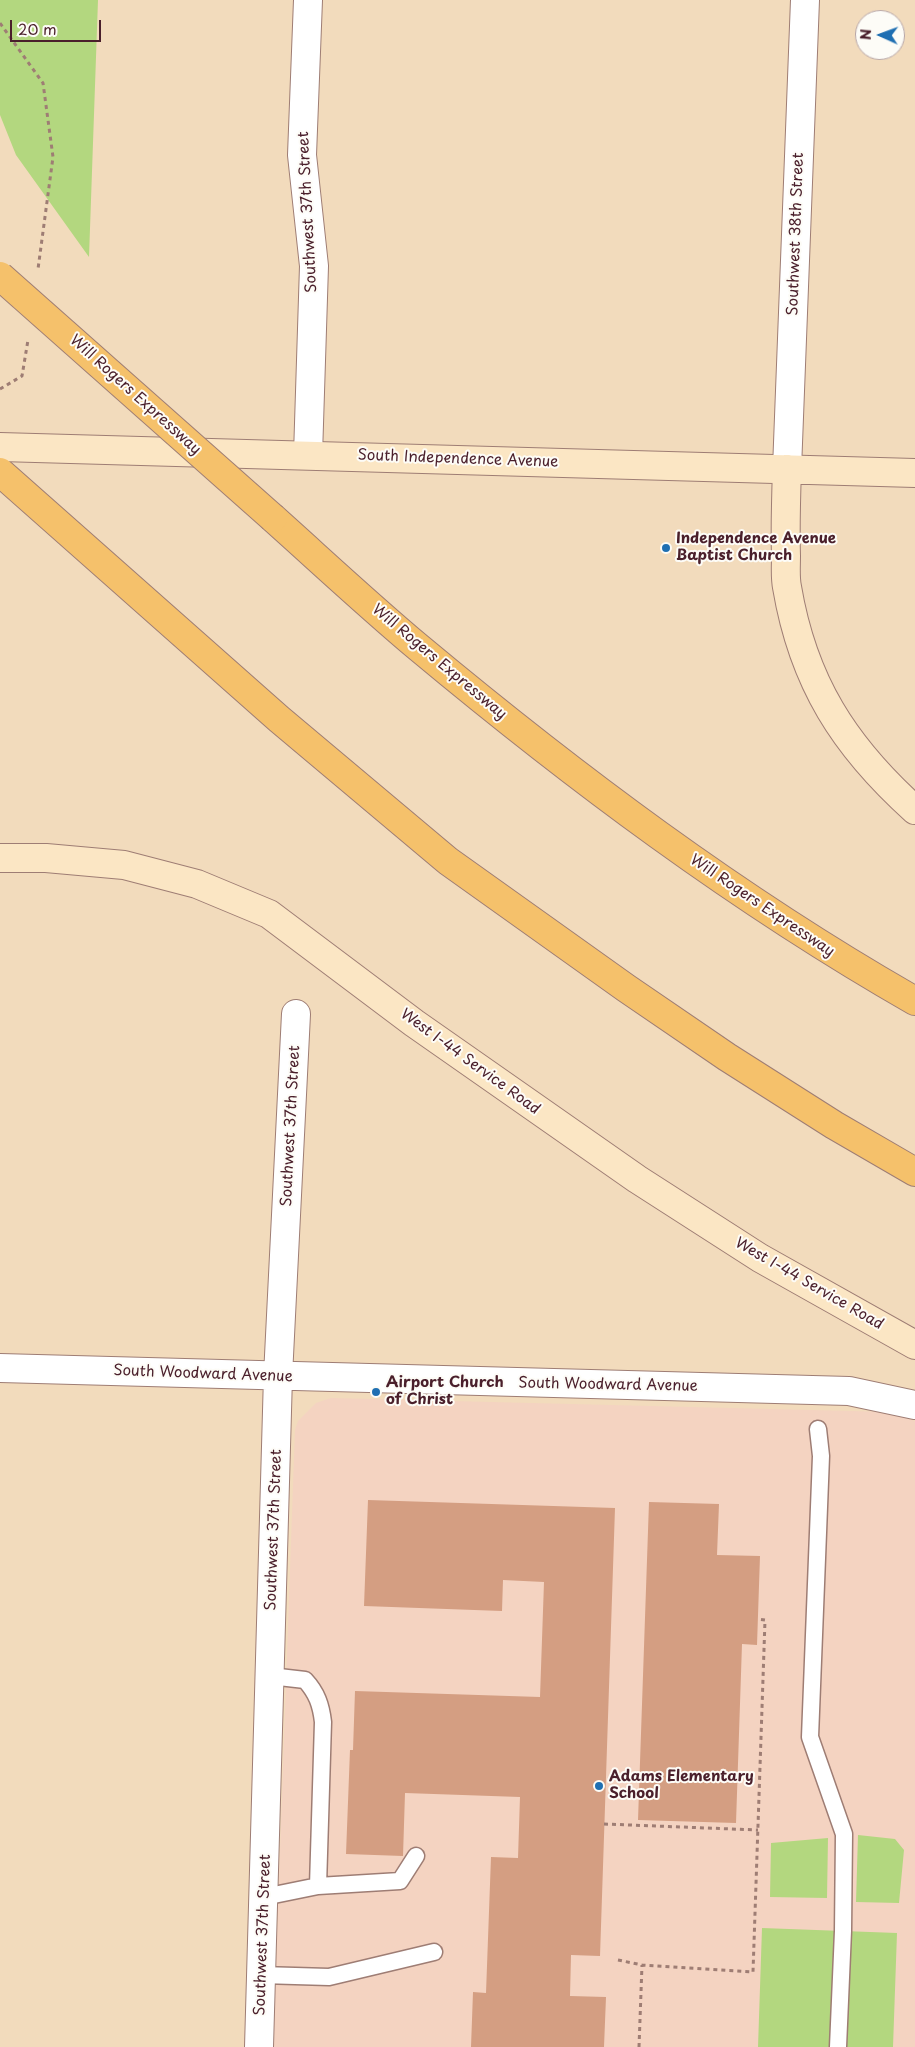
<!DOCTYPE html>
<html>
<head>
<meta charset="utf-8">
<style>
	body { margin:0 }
	#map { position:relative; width:915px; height:2047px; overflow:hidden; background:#f2dbbc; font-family:"Playpen Sans",sans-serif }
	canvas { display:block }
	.north { position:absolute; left:855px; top:10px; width:50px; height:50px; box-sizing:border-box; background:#fdfcf7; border:1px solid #b5a4a5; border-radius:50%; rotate:272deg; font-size:14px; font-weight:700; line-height:20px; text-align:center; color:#4a1f2b }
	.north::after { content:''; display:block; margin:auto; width:18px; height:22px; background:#1f6fb2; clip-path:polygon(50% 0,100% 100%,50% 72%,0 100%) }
	.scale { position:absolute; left:10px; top:20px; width:91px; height:22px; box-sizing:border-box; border:2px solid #4a1f2b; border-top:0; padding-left:6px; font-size:15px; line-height:18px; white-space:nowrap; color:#4a1f2b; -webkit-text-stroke:4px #fdfcf7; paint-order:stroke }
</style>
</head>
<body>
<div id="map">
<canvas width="915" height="2047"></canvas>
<div class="north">N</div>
<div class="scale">20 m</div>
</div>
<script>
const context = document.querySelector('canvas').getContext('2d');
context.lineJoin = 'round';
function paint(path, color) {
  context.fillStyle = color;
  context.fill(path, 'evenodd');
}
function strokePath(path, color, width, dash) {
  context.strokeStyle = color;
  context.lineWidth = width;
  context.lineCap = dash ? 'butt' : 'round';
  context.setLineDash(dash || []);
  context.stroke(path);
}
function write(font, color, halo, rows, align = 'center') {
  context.font = font + ' "Playpen Sans",sans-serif';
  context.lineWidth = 4;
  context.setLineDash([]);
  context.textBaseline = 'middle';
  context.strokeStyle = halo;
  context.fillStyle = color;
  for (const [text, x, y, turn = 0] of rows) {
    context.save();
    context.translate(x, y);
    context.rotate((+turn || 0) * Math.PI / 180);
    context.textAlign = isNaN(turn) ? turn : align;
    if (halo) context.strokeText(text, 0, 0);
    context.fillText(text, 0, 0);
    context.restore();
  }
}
paint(new Path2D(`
	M331 1398 891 1412 915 1421V2047H273L295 1430 298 1421 316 1403Z`), '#f4d3c1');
paint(new Path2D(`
	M0 0H98L89 257 16 155 0 115Z
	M858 1835 895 1839 904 1850 899 1903 856 1902Z
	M828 1838 827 1898 770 1897 771 1843Z
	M762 1928 897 1933 893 2047H758Z`), '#b3d77f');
paint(new Path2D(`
	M368 1500 615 1508 600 1956 571 1955 570 1996 606 1997 604 2047H471L473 1992 486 1993 491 1857 518 1858 520 1797 405 1793 403 1856 346 1854 350 1750H353L355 1691 540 1697 544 1582 503 1580 502 1611 364 1606Z
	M649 1502 719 1504 717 1555 760 1556 757 1645 742 1644 736 1823 638 1820Z`), '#d49e82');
const lane = new Path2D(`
	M818 1429 821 1456 810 1737 844 1834 843 1931 838 2047
	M318 1886 400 1881 416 1856
	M264 1897 318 1886 323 1722C321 1705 317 1693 305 1680L270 1676
	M261 1975 329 1977 434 1952`);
const street = new Path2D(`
	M308 0 302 155 314 266 308 455
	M787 469 805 0
	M0 1368 849 1391 915 1405
	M259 2047 278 1376 296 1014`);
const secondary = new Path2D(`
	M0 447 915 473
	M787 469C786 498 785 527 786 556 786 566 785 577 787 587 803 682 844 746 915 810
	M0 858H46L124 865 197 884 269 914 414 1023 637 1179 760 1258 915 1345`);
const highway = new Path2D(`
	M0 472 279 719 448 861 626 988 727 1057 834 1125 915 1172
	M273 518C321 561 368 605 418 647 574 777 738 900 915 1001`);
strokePath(lane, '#9e7d74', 19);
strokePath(street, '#9e7d74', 30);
strokePath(secondary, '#9e7d74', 30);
strokePath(highway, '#9e7d74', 30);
strokePath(new Path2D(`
	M0 23 43 83 53 157 38 269
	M0 389 22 376 28 340
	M604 1824 758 1830
	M618 1960 642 1965 753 1972 765 1620 758 1619
	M639 2047 642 1965`), '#9e7d74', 3, [4, 4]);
strokePath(lane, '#fff', 16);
strokePath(street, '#fff', 28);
strokePath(secondary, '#fbe6c4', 28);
strokePath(highway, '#f5c16b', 28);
const highwayBridge = new Path2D(`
	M0 276 273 518`);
strokePath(highwayBridge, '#9e7d74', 30, []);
strokePath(highwayBridge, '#f5c16b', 28);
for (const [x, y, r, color] of [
	[666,548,5,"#1f6fb2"],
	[376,1392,5,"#1f6fb2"],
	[599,1786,5,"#1f6fb2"]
]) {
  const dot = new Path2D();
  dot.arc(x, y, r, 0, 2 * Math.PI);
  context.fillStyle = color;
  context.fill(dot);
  strokePath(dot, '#fdfcf7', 2);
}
write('15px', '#4a1f2b', '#fdfcf7', [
	["Southwest 37th Street",308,212,-93],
	["Southwest 38th Street",796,234,-88],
	["Will Rogers Expressway",135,395,42],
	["South Independence Avenue",458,459,2],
	["Will Rogers Expressway",439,662,40],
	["Will Rogers Expressway",762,906,34],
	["West I-44 Service Road",470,1062,36],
	["Southwest 37th Street",291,1126,-87],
	["West I-44 Service Road",809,1284,30],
	["South Woodward Avenue",203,1374,2],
	["South Woodward Avenue",608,1385,1],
	["Southwest 37th Street",274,1530,-88],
	["Southwest 37th Street",263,1935,-88]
]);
write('bold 15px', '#4a1f2b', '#fdfcf7', [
	["Independence Avenue",676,539],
	["Baptist Church",676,556],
	["Airport Church",386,1383],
	["of Christ",386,1400],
	["Adams Elementary",609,1777],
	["School",609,1794]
], 'left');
</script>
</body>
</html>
